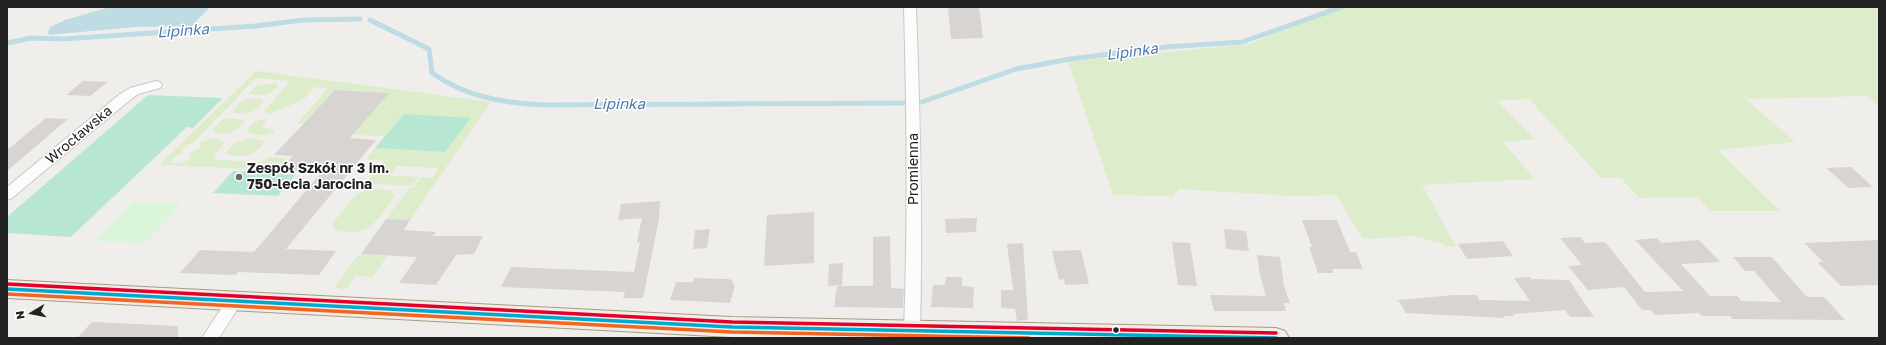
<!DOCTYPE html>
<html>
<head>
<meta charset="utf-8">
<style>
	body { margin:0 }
	#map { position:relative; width:1886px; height:345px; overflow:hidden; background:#f0eeeb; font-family:"Golos Text",sans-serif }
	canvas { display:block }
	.frame { position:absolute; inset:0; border:8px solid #222; pointer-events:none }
	.north { position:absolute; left:12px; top:293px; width:40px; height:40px; -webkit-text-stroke:3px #fff; paint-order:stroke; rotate:260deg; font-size:11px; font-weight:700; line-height:16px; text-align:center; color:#222 }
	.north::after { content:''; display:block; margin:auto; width:14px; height:18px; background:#222; clip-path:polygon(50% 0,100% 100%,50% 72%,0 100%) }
</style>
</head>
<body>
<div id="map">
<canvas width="1886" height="345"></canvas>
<div class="frame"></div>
<div class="north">N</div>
</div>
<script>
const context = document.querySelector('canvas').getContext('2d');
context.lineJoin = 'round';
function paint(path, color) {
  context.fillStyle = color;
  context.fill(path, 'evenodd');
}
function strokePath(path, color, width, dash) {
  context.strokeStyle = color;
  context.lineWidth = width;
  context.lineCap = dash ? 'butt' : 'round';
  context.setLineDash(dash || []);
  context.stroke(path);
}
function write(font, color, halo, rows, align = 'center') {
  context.font = font + ' "Golos Text",sans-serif';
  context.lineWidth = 3;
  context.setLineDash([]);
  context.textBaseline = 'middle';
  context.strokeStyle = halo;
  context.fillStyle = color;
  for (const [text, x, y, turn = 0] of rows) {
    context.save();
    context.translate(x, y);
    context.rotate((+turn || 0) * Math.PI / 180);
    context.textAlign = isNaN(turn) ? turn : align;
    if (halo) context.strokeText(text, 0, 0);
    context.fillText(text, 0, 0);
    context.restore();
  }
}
paint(new Path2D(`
	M1331 7H1879V107L1866 96 1746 99 1795 142 1718 150 1780 211H1711L1697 197 1639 198 1621 178H1601L1529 99 1497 101 1535 139 1503 142 1535 179 1422 185 1456 246 1446 247 1443 244 1412 236 1363 239 1336 195 1292 196 1179 189 1173 196 1113 195 1069 64 1065 62 1250 44Z
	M256 71 265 72 491 102 410 220 386 219 410 187H414L421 177 432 178 438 168 397 166 389 176 419 177 412 186 373 184 369 181 370 177 383 161 366 159 375 148 445 152 404 114 385 136 353 135 388 93 335 90 302 124H297L328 88 315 87 304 99 270 114 264 112 265 110 290 81 256 78 193 143 186 145 182 150 183 153 174 156 170 162C178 166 187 162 192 156L190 153 201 147 200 143C208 138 218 136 225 143L214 156 215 160 263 162 268 157 287 158 275 170 159 165Z
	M276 83 278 86 268 95 249 94 257 85Z
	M249 99H262L264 102C256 112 245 117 232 112L241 101Z
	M231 118 245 120C240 132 224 136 213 132V130L222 120Z
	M262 119H266L264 121H267L261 128 274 129 273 130 276 131C268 136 256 137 248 132V128L254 122Z
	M248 139 262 140 264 143C254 155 242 160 227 154L226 152 233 144Z
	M370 189 390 190 394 194V197C381 215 373 233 349 232 343 232 338 232 333 229L332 224 356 194Z
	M361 254 387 256 373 277 355 276 346 289 334 288 354 260Z`), '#ddeccb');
paint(new Path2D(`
	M134 202 182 204 146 243 95 241Z`), '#daf5da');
paint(new Path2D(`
	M148 95 223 98 193 128 187 127 71 237 7 233V217Z
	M404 114 470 118H471L445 152 375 148Z
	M233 171 296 174 278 196 213 193Z`), '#b7e6d2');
paint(new Path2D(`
	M110 7H210L192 26 135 27 49 35 48 32 50 27 65 20Z`), '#bfdbe3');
strokePath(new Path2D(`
	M370 20 429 49 432 73C466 97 503 103 544 105L903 103
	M7 43 32 38 63 39 255 26 303 20 360 19
	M922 102 1016 69 1070 59 1166 47 1242 42 1342 7`), '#bfdbe3', 5);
paint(new Path2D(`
	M948 7H979L983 38 951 39Z
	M83 81 108 82 90 96 66 95Z
	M335 90 389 93 350 138 376 140 286 249 336 251 319 275 238 272 235 275 180 273 200 250 254 252 321 173 280 170 293 156 274 155Z
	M46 118 68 119 7 171V150Z
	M1851 167 1873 187 1849 188 1826 168Z
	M660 201 659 219 643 298H623L625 292 501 287 511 267 634 272 640 242H637L642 218 618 220 621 204Z
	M814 212V263L764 266 767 215Z
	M977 218 976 232 946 233 945 219Z
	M386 219 410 220 404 230 436 232 433 236H483L474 254 456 255 436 285 399 283 417 257 361 254Z
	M1302 220H1337L1350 252H1356L1363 269H1332L1334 273H1318L1309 247H1312Z
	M710 229 707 248 693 249 695 230Z
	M1224 229 1246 231 1249 251 1226 249Z
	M890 236 891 288 904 289 903 308 834 307 837 286H873V237Z
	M1580 237 1585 243 1605 242 1645 292 1683 291 1635 240 1657 238 1661 243 1699 240 1720 262 1681 264 1710 296H1737L1741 301 1781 302 1754 271H1745L1733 257H1772L1805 295 1808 297H1824L1845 320 1732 319 1730 316H1702L1699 313 1655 315 1651 310H1642L1624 287 1588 290 1568 266 1582 265 1560 238Z
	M1879 240V285L1841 286 1817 262H1823L1804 243Z
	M1503 241 1513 256 1467 259 1458 244Z
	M1172 242 1190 243 1197 286 1178 285Z
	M1023 243 1028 320 1017 321 1015 309 1001 308V290H1013L1007 244Z
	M1081 250 1089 284 1065 285 1064 279 1059 280 1052 251Z
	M1257 255 1280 257 1284 286 1290 303H1284L1286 311H1214L1210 295 1266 296 1260 275Z
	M843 263 842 285 828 286 829 264Z
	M946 277H962V286L974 287 973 308 931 307 933 285H945Z
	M1530 277 1531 279 1569 280 1594 317H1570L1565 310 1513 314 1514 316H1504L1505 318 1406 313 1398 300 1454 295H1477L1479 300 1530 301 1514 278Z
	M694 278 729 279 733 281V284L735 285 730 303 670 300 676 282H693Z
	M92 322 178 326V338H77Z`), '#d7d4d2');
const street = new Path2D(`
	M904 7H916C920 115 923 223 920 332L918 336 913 338 906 336 904 332C908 223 907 116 904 7Z
	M156 81 160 82 162 85 160 88 138 94 130 100 12 198 7 200V187L120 94 130 88Z
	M234 296 240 298 242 302 219 338H202L228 298Z`);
const primary = new Path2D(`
	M7 280 732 317 1276 328 1285 331 1289 338 732 337 7 298Z`);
strokePath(street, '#c9c8c7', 2);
strokePath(primary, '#a79c86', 2);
paint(street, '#fdfcfc');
paint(primary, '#f3ede7');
strokePath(new Path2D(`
	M7 289 732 327 1276 338`), '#00a9ce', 3.5);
strokePath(new Path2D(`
	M7 294 732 332 1029 338`), '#f26522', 3.5);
strokePath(new Path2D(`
	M7 284 732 322 1276 333`), '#e4002b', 3.5);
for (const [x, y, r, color] of [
	[239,177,4,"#6a6968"],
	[1116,330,3.5,"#222"]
]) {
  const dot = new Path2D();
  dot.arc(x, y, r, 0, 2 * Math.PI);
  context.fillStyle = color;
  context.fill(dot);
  strokePath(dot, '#fff', 1.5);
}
write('14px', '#222', '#fff', [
	["Wrocławska",79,135,-40],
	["Promienna",914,169,-90]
]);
write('bold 14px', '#222', '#fff', [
	["Zespół Szkół nr 3 im.",247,169],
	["750-lecia Jarocina",247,185]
], 'left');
write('italic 15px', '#4a7aab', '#fff', [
	["Lipinka",183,31,-4],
	["Lipinka",1132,52,-8],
	["Lipinka",619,104]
]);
</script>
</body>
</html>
